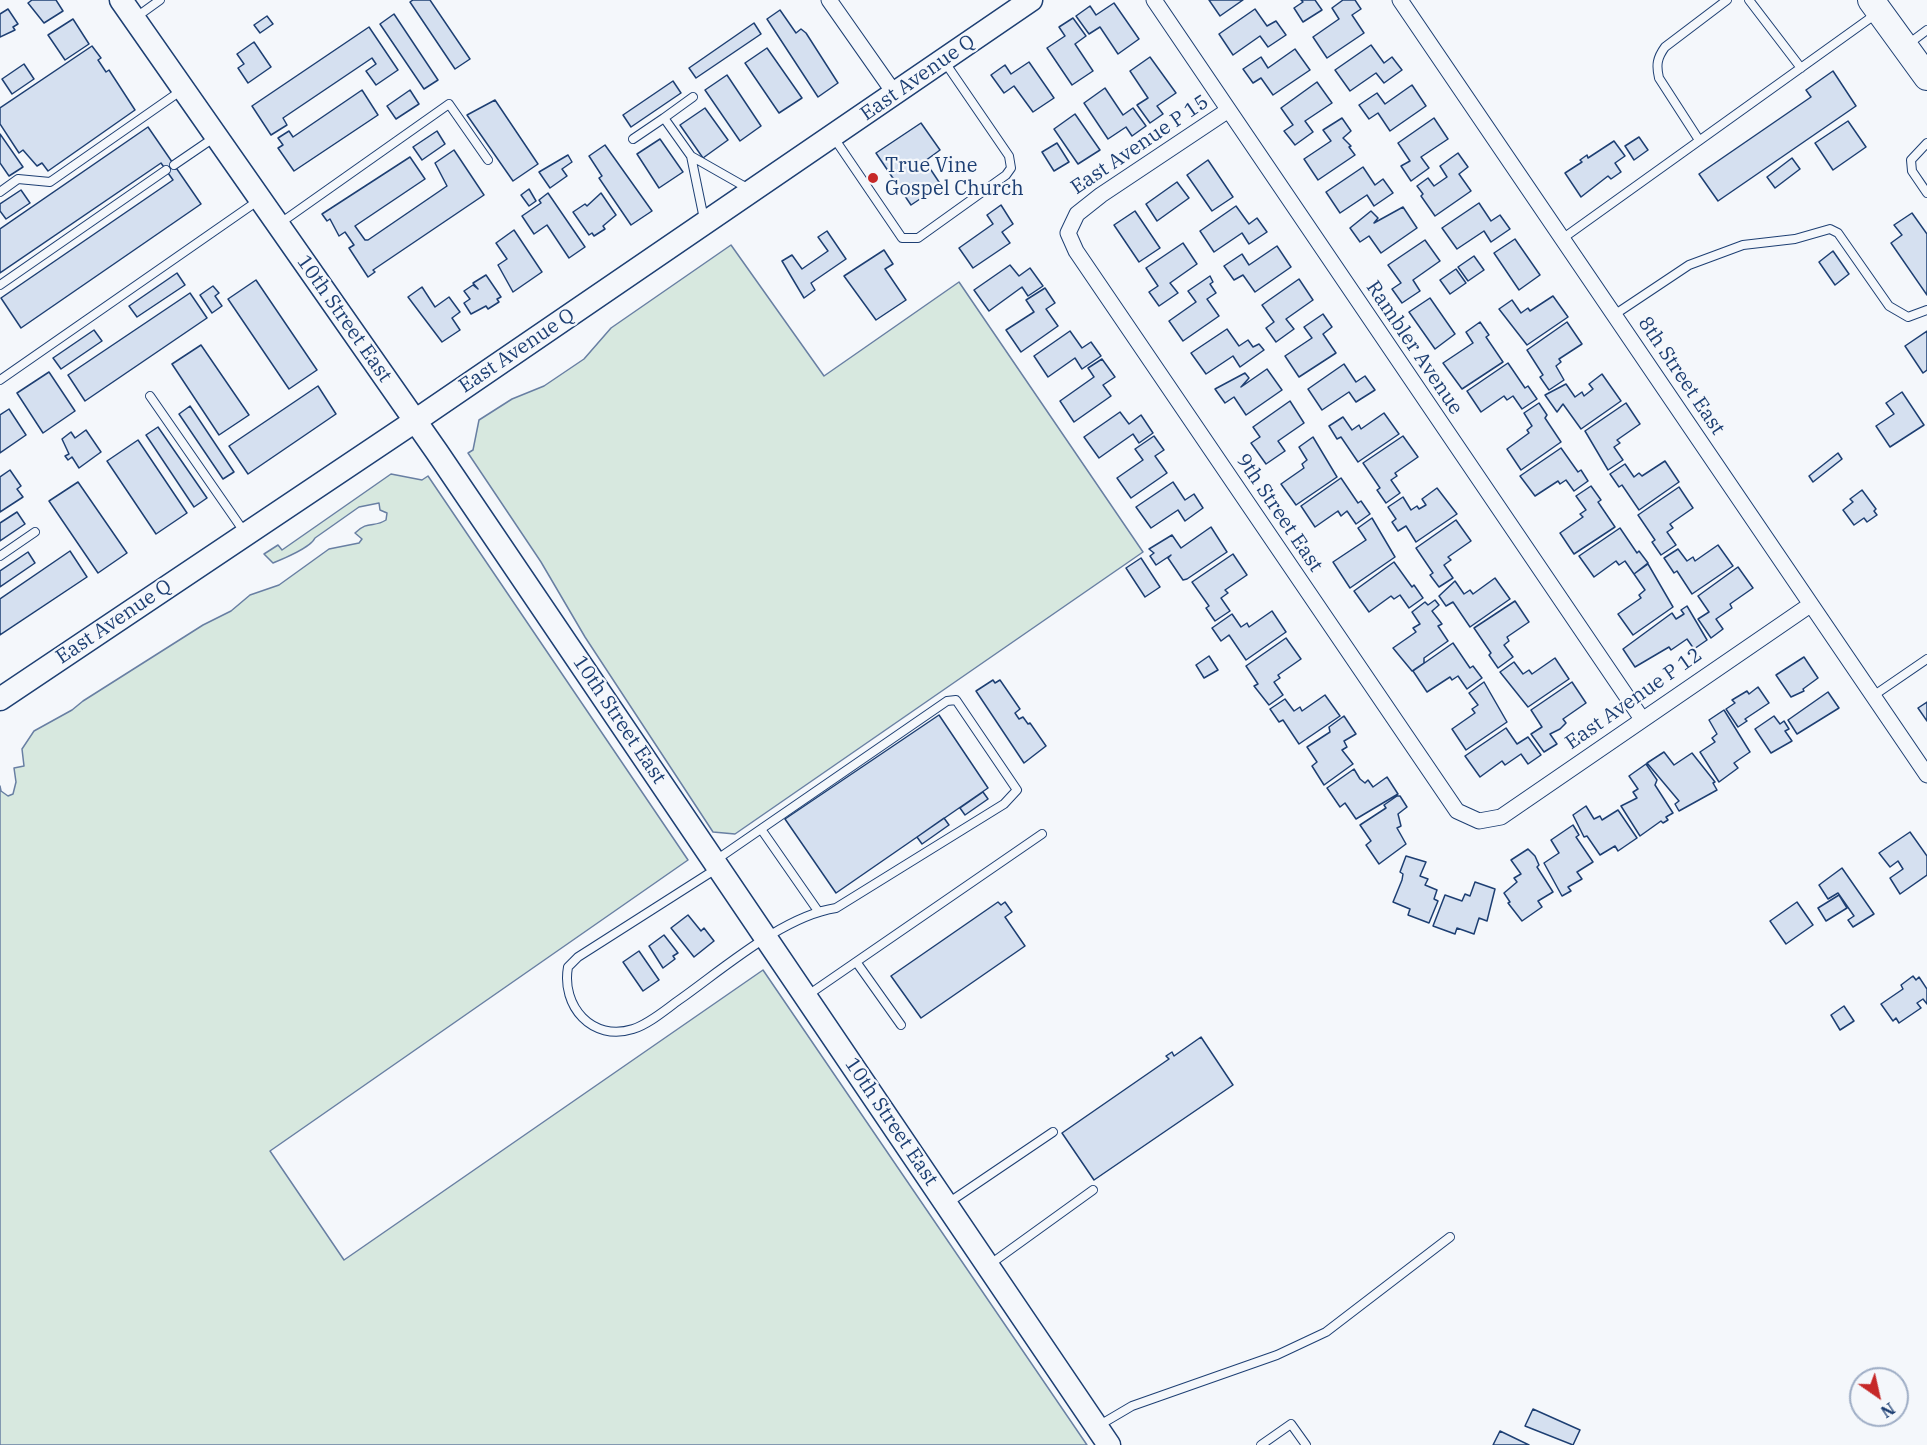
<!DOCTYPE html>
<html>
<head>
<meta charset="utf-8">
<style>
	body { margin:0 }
	#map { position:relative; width:1927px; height:1445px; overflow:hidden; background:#f4f7fb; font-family:"IBM Plex Serif",serif }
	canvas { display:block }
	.north { position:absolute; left:1849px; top:1367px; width:60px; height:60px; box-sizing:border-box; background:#f4f7fb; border:2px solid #9eadc5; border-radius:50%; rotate:146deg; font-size:16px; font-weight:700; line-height:24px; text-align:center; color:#1d3f73 }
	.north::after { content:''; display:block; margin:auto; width:21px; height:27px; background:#c62828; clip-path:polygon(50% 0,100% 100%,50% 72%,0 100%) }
</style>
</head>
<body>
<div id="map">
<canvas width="1927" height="1445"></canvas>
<div class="north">N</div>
</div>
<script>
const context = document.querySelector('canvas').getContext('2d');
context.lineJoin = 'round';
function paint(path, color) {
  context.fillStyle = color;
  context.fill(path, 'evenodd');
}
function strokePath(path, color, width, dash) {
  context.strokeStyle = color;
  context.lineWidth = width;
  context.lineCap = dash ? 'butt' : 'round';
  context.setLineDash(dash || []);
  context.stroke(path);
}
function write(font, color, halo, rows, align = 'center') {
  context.font = font + ' "IBM Plex Serif",serif';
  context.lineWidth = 4.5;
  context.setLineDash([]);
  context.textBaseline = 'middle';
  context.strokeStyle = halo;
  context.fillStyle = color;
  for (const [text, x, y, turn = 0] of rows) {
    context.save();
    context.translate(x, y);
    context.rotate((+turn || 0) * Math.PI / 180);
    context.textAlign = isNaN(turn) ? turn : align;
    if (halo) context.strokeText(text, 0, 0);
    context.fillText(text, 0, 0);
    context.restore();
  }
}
const green = new Path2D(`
	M731 245 824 376 959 282 1143 552 735 834 713 832 585 637 541 562 468 453 473 450 479 420 512 399 544 386 584 359 611 328Z
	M391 474 422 480 428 476 688 860 270 1151 344 1260 763 970 1087 1445H0V786L1 791 8 796 13 794 16 782 14 768 24 766 22 749 34 731 72 710 83 701 203 625 231 611 250 595 279 585 329 549 359 543 362 539 355 533C368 520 374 528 386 520L387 513 380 510 379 503 359 507 315 538C311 547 283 559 273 563L264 554 278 545 282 550Z`);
paint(green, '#d7e8df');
strokePath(green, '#687fa3', 1.5);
const building = new Path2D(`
	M32 0H56L63 11 44 23 28 3Z
	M413 0H430L470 59 455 69 410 2Z
	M1209 0H1243L1220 16Z
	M1301 0H1315L1322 10 1303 22 1294 8 1303 2Z
	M1343 0H1355L1361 9 1352 15 1364 33 1327 58 1313 37 1339 19 1332 8Z
	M1114 3 1139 39 1118 54 1100 27 1089 34 1076 16 1090 6 1096 15Z
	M8 9 18 24 13 27 15 30 0 37V14Z
	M1255 9 1267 26 1276 21 1286 35 1268 47 1260 36 1233 55 1219 34Z
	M780 10 796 33 801 29 806 33 838 83 818 97 767 19Z
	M394 14 438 80 424 89 380 24Z
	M267 16 273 24 260 33 254 25Z
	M1073 18 1086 36 1075 44 1093 71 1072 85 1047 48 1065 36 1059 27Z
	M73 19 89 44 65 60 48 35Z
	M754 23 761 34 696 78 689 68Z
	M369 27 398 70 376 85 366 71 376 64 372 58 283 118 287 125 271 135 252 106Z
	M254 42 271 67 248 83 238 68 244 64 237 54Z
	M1371 45 1384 63 1392 57 1402 70 1384 83 1376 73 1350 91 1335 70Z
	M92 46 101 58 98 60 106 72 109 70 135 110 48 171 42 163 37 166 23 150 19 153 0 124V108Z
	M767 48 802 98 779 113 745 63Z
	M1295 49 1310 70 1273 95 1261 78 1253 83 1243 69 1261 57 1268 68Z
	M1150 57 1176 93 1157 106 1163 114 1150 123 1137 105 1148 98 1130 71Z
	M1029 62 1054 98 1033 112 1014 86 1004 93 991 75 1005 65 1011 74Z
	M24 64 34 79 12 94 2 79Z
	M1833 71 1856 106 1718 201 1699 174 1811 97 1806 90Z
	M727 75 761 126 740 141 705 90Z
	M673 81 681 93 631 127 623 115Z
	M1317 82 1332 103 1305 121 1313 132 1295 145 1284 131 1293 125 1281 108Z
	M1412 85 1426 106 1390 131 1378 113 1369 119 1359 105 1377 93 1385 104Z
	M1105 88 1123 115 1133 108 1146 126 1132 136 1126 127 1108 139 1084 103Z
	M362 90 378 115 294 171 278 148 283 145 278 138 289 131 293 137Z
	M410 90 419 104 396 119 387 106Z
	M495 100 538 164 513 181 467 115Z
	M705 108 728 140 703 158 680 125Z
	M1075 114 1100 150 1078 164 1054 129Z
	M1342 118 1351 131 1343 138 1351 146 1349 147 1355 155 1318 180 1304 159 1331 141 1323 130Z
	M1434 118 1448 139 1421 157 1429 168 1411 181 1401 166 1410 161 1398 143Z
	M1848 121 1866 147 1833 170 1815 143Z
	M921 123 940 150 925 161 941 185 911 205 876 153Z
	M148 127 201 204 21 328 1 298 173 180 161 163 0 273V229Z
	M437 131 445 144 422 160 413 147Z
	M0 134 23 167 9 176 0 163Z
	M1639 137 1648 150 1634 160 1625 146Z
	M660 139 683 172 659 188 637 154Z
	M1614 141 1625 156 1615 163 1621 172 1611 179 1608 176 1581 197 1565 173 1582 162 1580 160 1587 155 1588 158Z
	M1057 143 1069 162 1054 171 1042 152Z
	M605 145 652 211 631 225 599 178 602 176 589 156Z
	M454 150 484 195 373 270 375 272 368 277 349 248 354 245 345 232 339 236 330 219 327 221 322 214 410 157 425 179 355 226 365 240H368L447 186 435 163Z
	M1458 153 1468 167 1459 174 1471 191 1435 216 1421 196 1423 194 1417 186 1428 178 1434 186 1447 177 1440 166Z
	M568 155 572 162 562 169 567 176 550 188 539 172Z
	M1792 158 1800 169 1775 188 1767 177Z
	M1208 160 1233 197 1212 211 1187 175Z
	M1363 167 1375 185 1383 179 1393 193 1374 206 1367 195 1340 213 1326 192Z
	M1177 182 1189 198 1157 221 1146 204Z
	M529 189 536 201 529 206 521 195Z
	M21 190 30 203 6 219 0 211V204Z
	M548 193 585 247 569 258 547 225 534 234 522 216 541 203 539 200Z
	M601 193 616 215 603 226 605 229 594 236 592 233 589 235 573 212 585 204 587 206Z
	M1479 203 1491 221 1500 215 1510 229 1491 242 1484 231 1457 249 1442 228Z
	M1001 205 1013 224 1002 232 1010 243 973 268 959 248 993 224 987 215Z
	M1236 206 1249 224 1257 218 1267 232 1249 244 1242 233 1214 252 1200 231Z
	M1403 207 1417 228 1381 253 1369 236 1360 242 1350 228 1371 211 1378 218 1374 223Z
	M1135 211 1160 248 1139 262 1114 225Z
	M1912 213 1927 234V295L1891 243 1902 235 1894 225Z
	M514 230 542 272 513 292 498 265 507 259 496 243Z
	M827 231 846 259 811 283 815 290 804 298 782 261 792 255 802 269 828 251 818 237Z
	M1515 239 1540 275 1519 290 1494 253Z
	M1425 240 1440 261 1413 280 1420 291 1402 303 1392 289 1401 283 1388 265Z
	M1183 243 1197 264 1170 283 1178 293 1159 306 1149 292 1158 286 1146 268Z
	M1277 246 1291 267 1255 292 1243 275 1234 280 1224 266 1242 254 1249 265Z
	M884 250 893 264 885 269 906 300 876 320 844 276Z
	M1833 251 1849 274 1835 285 1819 262Z
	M1474 256 1484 270 1468 281 1458 267Z
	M1010 265 1019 276 1030 268 1043 286 1028 296 1022 287 989 311 974 290Z
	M1456 269 1466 283 1450 294 1440 280Z
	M177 273 185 285 137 317 129 306Z
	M486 275 501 297 497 299 499 302 488 309 486 306 471 314 464 303 470 299 464 291 473 285 478 289 473 283Z
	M1210 276 1213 282 1210 284 1216 293 1207 299 1219 316 1183 341 1169 321 1196 302 1188 291Z
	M1299 279 1313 300 1286 319 1294 329 1276 342 1266 328 1274 322 1262 305Z
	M256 280 317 370 289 389 228 299Z
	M213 286 219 293 215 296 222 306 212 313 200 295Z
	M422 287 435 307 449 297 460 312 452 318 460 330 442 342 408 297Z
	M1045 288 1055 303 1046 309 1058 326 1021 352 1006 330 1034 312 1026 300Z
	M190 293 207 318 85 401 68 375Z
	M1553 296 1568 317 1527 345 1499 309 1512 300 1521 313 1528 308 1530 311Z
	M1430 298 1455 334 1435 349 1409 312Z
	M1323 314 1332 327 1323 334 1336 353 1299 377 1285 356 1312 338 1304 327Z
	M1480 322 1489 335 1486 337 1503 362 1462 389 1443 363 1473 343 1466 332Z
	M1567 322 1582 344 1559 359 1561 362 1556 366 1564 380 1549 390 1540 377 1543 375 1527 350Z
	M1227 329 1239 346 1248 340 1253 347 1259 344 1264 350 1240 367 1233 356 1206 374 1191 353Z
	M94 330 102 341 61 369 53 358Z
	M1070 331 1082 348 1091 342 1101 356 1082 369 1075 358 1048 377 1034 356Z
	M1927 331V370L1923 373 1905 346Z
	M201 345 249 415 219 435 172 364Z
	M1102 359 1115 377 1103 385 1111 396 1074 422 1060 401 1094 377 1088 368Z
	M1508 363 1525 388 1528 386 1537 399 1522 409 1513 396 1507 400 1504 396 1481 412 1467 391Z
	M1344 364 1356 382 1365 376 1375 390 1356 402 1349 392 1322 410 1308 389Z
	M1267 369 1282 390 1246 415 1234 397 1225 403 1215 389 1245 373 1249 378 1241 387Z
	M49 372 75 411 43 433 17 393Z
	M1602 374 1621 401 1581 429 1563 404 1557 412 1545 395 1566 384 1575 397 1582 392 1584 396 1593 389 1589 384Z
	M318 386 336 414 248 474 229 446Z
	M1902 392 1924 425 1890 447 1876 426 1894 414 1886 403Z
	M1290 401 1304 423 1278 441 1285 451 1266 464 1251 443 1260 437 1253 427Z
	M1539 403 1547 415 1545 418 1561 442 1521 470 1507 449 1529 433 1527 430 1532 426 1524 413Z
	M1626 403 1640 424 1617 440 1620 443 1614 447 1623 460 1608 470 1585 431Z
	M190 406 234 472 223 479 179 414Z
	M9 409 26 435 0 453V415Z
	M1120 412 1129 424 1141 415 1153 433 1139 443 1133 434 1099 458 1084 437Z
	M1384 413 1399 434 1358 462 1341 437 1337 439 1329 426 1343 417 1352 430 1359 425 1361 429Z
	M158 427 207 498 194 507 146 435Z
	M86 430 101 452 79 468 72 457 68 460 65 456 69 454 62 439 71 432 75 438Z
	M1154 436 1164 450 1155 456 1167 473 1131 498 1117 478 1143 460 1135 449Z
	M1403 436 1418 457 1395 473 1397 476 1391 480 1400 493 1386 503 1377 490 1380 488 1363 463Z
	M1313 437 1337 477 1296 505 1281 484 1304 468 1302 464 1307 460 1299 447Z
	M138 440 187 513 156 534 107 461Z
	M1561 448 1578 472 1581 470 1588 481 1574 491 1566 480 1560 484 1558 481 1535 496 1520 476Z
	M1838 453 1842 459 1813 482 1809 476Z
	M1665 461 1679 482 1639 510 1622 485 1619 487 1610 474 1625 464 1634 477 1639 473 1642 476Z
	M10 470 21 486 17 489 23 497 0 512V477Z
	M1341 478 1358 503 1361 501 1370 514 1356 524 1347 511 1341 516 1338 511 1315 527 1301 506Z
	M78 482 127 553 98 573 49 501Z
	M1173 482 1185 500 1194 494 1203 508 1185 521 1178 510 1151 528 1136 507Z
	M1591 486 1601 500 1598 502 1615 527 1574 554 1560 533 1583 517 1580 514 1586 510 1576 496Z
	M1679 487 1693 508 1670 524 1673 528 1667 532 1676 545 1661 555 1652 542 1655 540 1638 515Z
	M1437 488 1457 514 1416 542 1406 526 1398 531 1392 522 1396 519 1388 507 1403 497 1411 510 1417 506 1419 509 1426 505 1422 499Z
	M1862 490 1876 509 1874 511 1877 515 1867 522 1864 518 1854 525 1843 510 1853 502 1850 499Z
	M17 512 25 524 0 541V523Z
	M1372 518 1395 557 1350 588 1333 562 1366 540 1358 528Z
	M1456 520 1471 541 1448 557 1451 560 1444 565 1453 578 1439 587 1430 575 1433 573 1416 548Z
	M1211 527 1227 552 1187 579 1183 580 1168 558 1171 555 1156 565 1150 556 1154 553 1149 549 1172 535 1181 548Z
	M1620 528 1637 553 1639 551 1648 563 1634 574 1625 561 1619 565 1616 561 1594 577 1579 556Z
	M1718 545 1733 566 1692 594 1677 571 1674 573 1664 558 1678 549 1687 561 1693 557 1695 561Z
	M70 551 87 577 0 635V599Z
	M28 552 35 563 0 587V571Z
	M1233 554 1247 575 1225 590 1228 593 1221 598 1230 611 1215 621 1206 608 1209 606 1192 582Z
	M1141 558 1160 587 1145 597 1126 568Z
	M1394 562 1412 587 1414 585 1423 598 1409 608 1400 595 1394 599 1391 596 1369 612 1354 591Z
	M1648 564 1673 607 1633 635 1618 614 1641 598 1639 595 1645 590 1634 574Z
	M1738 567 1753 588 1730 604 1732 608 1716 619 1723 629 1711 638 1698 619 1709 612 1698 596Z
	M1495 578 1510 599 1470 627 1453 602 1446 606 1439 596 1455 581 1464 594 1470 590 1473 594Z
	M1435 600 1439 605 1432 611 1442 624 1438 626 1448 641 1424 658V663L1412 671 1393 648 1416 632 1413 628 1420 624 1412 612 1425 602 1428 605Z
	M1515 601 1529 622 1507 637 1509 641 1504 645 1513 657 1498 668 1489 655 1491 653 1474 628Z
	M1687 606 1707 640 1694 649 1687 639 1671 650 1669 647 1635 667 1623 649 1672 613 1676 619 1684 614 1681 610Z
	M1272 611 1286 632 1246 660 1229 635 1221 641 1212 628 1232 614 1241 627 1247 623 1249 627Z
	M1286 638 1301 659 1278 675 1280 678 1274 682 1283 695 1269 705 1254 686 1258 684 1246 666Z
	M1453 643 1470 668 1473 666 1482 678 1467 689 1458 676 1452 680 1450 677 1427 692 1413 671Z
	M1209 656 1218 670 1204 678 1196 665Z
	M1804 657 1818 678 1803 689 1804 691 1791 697 1776 675Z
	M1555 658 1569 679 1528 707 1500 672 1514 662 1523 674 1529 670 1532 674Z
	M993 680 995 683 1000 680 1020 709 1015 713 1019 719 1023 717 1028 724 1030 723 1046 746 1024 763 976 691Z
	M1484 682 1507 722 1466 750 1452 729 1475 713 1472 709 1478 705 1469 693Z
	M1572 682 1586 703 1563 719 1566 723 1560 729 1550 734 1557 744 1544 752 1531 734 1542 727 1531 710Z
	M1758 687 1769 703 1745 719 1747 721 1738 727 1726 709 1735 703 1732 700 1747 691 1749 694Z
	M1828 692 1839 708 1797 734 1788 720Z
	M1325 695 1340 716 1299 744 1283 720 1279 722 1270 709 1285 699 1294 711 1300 707 1302 711Z
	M1927 702V721L1918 708Z
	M1724 710 1750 752 1734 763 1738 768 1719 782 1700 752 1715 742 1712 738 1717 734 1709 720Z
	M939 715 988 788 836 893 785 819Z
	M1344 716 1356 734 1344 741 1347 747 1342 750 1353 764 1324 785 1312 766 1317 762 1307 747 1330 732 1329 727Z
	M1774 716 1780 724 1784 721 1789 729 1785 731 1792 741 1771 753 1755 729Z
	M1506 728 1517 744 1528 737 1541 755 1528 764 1521 754 1505 765 1502 761 1480 777 1465 756Z
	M1664 752 1674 765 1692 753 1715 782 1713 783 1717 790 1679 811 1675 804 1679 801 1647 763Z
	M1646 764 1657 780 1655 785 1673 813 1666 817 1668 820 1663 823 1661 821 1640 836 1621 806 1637 798 1633 792 1638 789 1629 776Z
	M1354 769 1360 779 1365 783 1368 780 1373 787 1387 777 1398 794 1356 819 1345 803 1340 807 1327 788Z
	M983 792 988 799 965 815 960 808Z
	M1397 796H1400L1407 807 1398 814 1401 826 1397 828 1406 844 1379 864 1366 845 1371 841 1360 825 1386 808 1384 805Z
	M1586 806 1594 819 1600 816 1602 820 1618 810 1637 838 1618 851 1615 846 1600 855 1587 836 1584 837 1573 815Z
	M944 818 949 825 922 844 917 837Z
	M1573 825 1579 835 1576 837 1593 862 1577 872 1582 879 1568 887 1571 891 1562 896 1544 863 1559 853 1551 840Z
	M1910 832 1927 856V875L1900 894 1890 878 1903 869 1898 861 1890 867 1879 853Z
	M1528 849 1535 856 1539 865 1537 867 1553 892 1538 901 1542 907 1522 921 1508 903 1510 902 1504 893 1517 882 1514 878 1521 874 1511 860Z
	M1406 856 1426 862 1420 876 1428 879 1425 885 1437 890 1434 899 1438 901 1429 923 1408 915 1410 909 1393 902 1402 880 1403 874 1400 872Z
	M1842 868 1874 914 1853 927 1848 920 1854 916 1838 893 1828 899 1819 885Z
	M1475 882 1495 889 1487 921 1479 918 1474 934 1457 928 1455 934 1433 926 1445 895 1462 901 1465 894 1470 896Z
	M1839 895 1847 908 1826 921 1818 908Z
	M998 902 1001 905 1005 902 1012 912 1005 917 1025 946 921 1018 891 976Z
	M1797 902 1813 925 1786 944 1770 921Z
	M688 915 701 931 704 928 714 941 694 957 671 928Z
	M664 935 678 953 673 956 675 959 663 968 649 946Z
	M639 951 659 980 643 991 623 962Z
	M1913 976 1916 980 1919 977 1927 989V1004L1923 999 1917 1003 1921 1008 1899 1023 1896 1018 1893 1021 1881 1004 1903 989 1901 985Z
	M1844 1006 1854 1021 1840 1030 1831 1015Z
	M1201 1037 1233 1085 1094 1180 1062 1133 1169 1059 1166 1056 1172 1052 1174 1056Z
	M1533 1409 1580 1430 1573 1445 1525 1426Z
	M1500 1431 1529 1445H1493Z`);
paint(building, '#d5e0f0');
strokePath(building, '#1d3f73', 1.5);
const service = new Path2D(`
	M1749 0 1801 68
	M135 18 160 0
	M1907 45 1927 30
	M664 118 693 97
	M834 138 902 238H918L1006 175 1011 168 1009 156 944 61
	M633 139 664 118 691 156
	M1699 140 1659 78C1656 65 1657 58 1665 47L1727 0
	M1927 143 1911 160 1912 171 1927 193
	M174 165 215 137
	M0 192 18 179 50 182 182 90
	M704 219 691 156 749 189
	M279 224 449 104 488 160
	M1562 239 1876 14
	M0 285 166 170
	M1614 315 1689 265 1743 245 1795 239 1830 229 1838 233 1889 306 1908 317 1927 310
	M0 380 259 200
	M150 396 245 533
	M0 556 35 532
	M1873 696 1927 659
	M761 829 818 911
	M716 869 578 957 568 967C561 1006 592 1042 633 1029 649 1024 665 1010 679 1000 723 969 783 916 836 908L1004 804 1017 790 956 700 947 701 716 860
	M857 963 901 1025
	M808 995 1042 834
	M948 1203 1053 1132
	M989 1265 1093 1190
	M1098 1426 1132 1406 1277 1355 1326 1332 1450 1237
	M1261 1445 1291 1424 1306 1445`);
const minor = new Path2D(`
	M829 0 895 94
	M1154 0 1642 719
	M1400 0 1927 775
	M1227 111 1101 195 1077 214 1068 233 1076 251 1457 811 1479 821 1501 817 1810 605`);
const secondary = new Path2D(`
	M121 0 437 452 1109 1445
	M0 699 415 421 1031 0`);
const primary = new Path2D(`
	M1871 0 1927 77`);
strokePath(service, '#1d3f73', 10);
strokePath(minor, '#1d3f73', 17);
strokePath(secondary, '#1d3f73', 25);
strokePath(primary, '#1d3f73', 28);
strokePath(service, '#f4f7fb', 8);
strokePath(minor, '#f4f7fb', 15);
strokePath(secondary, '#f4f7fb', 22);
strokePath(primary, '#f4f7fb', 26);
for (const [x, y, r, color] of [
	[873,178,6,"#c62828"]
]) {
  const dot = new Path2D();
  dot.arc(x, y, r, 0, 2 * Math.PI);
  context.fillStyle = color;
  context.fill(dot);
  strokePath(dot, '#f4f7fb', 2);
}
write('20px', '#1d3f73', '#f4f7fb', [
	["East Avenue Q",918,78,-35],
	["East Avenue P 15",1140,145,-34],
	["10th Street East",344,319,55],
	["Rambler Avenue",1414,348,56],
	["East Avenue Q",517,351,-34],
	["8th Street East",1681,376,56],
	["9th Street East",1279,513,56],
	["East Avenue Q",114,622,-34],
	["East Avenue P 12",1634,699,-35],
	["10th Street East",619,720,56],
	["10th Street East",891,1122,56]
]);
write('20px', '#1d3f73', '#f4f7fb', [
	["True Vine",885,166],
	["Gospel Church",885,189]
], 'left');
</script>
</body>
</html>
